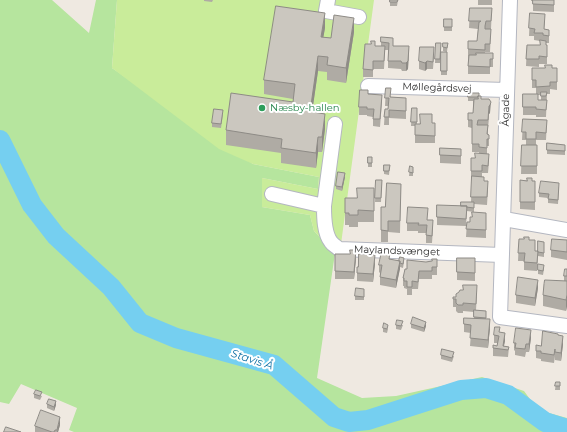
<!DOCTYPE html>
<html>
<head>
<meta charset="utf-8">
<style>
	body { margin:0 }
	canvas { display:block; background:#efe9e1 }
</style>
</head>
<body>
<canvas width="567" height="432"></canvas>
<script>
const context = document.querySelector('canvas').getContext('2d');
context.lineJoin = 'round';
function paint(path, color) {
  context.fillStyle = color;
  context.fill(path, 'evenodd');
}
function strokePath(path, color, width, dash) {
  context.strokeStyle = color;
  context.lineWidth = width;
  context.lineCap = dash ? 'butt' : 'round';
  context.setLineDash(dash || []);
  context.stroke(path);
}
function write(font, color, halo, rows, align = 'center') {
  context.font = font + ' Montserrat,sans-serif';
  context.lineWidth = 4;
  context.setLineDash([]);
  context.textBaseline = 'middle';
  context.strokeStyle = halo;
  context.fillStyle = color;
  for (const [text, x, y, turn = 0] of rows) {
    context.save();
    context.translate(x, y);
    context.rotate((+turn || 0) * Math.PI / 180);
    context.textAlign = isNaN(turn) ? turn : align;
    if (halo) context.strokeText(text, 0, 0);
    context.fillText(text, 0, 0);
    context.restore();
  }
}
paint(new Path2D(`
	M0 0H52L89 33 96 0H117L112 68 253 164 319 177 318 189 262 178V207L310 215 314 231 335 253 317 378 362 398 396 396 482 377 524 391 538 410 567 418V432H74L69 430 77 408 21 384 9 404 0 402Z`), '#b6e59e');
paint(new Path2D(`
	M117 0H374L341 244 335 253 314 231 310 215 262 207V178L318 189 319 177 253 164 219 149 112 68Z`), '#c9ec9a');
strokePath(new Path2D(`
	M0 140 32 205 56 236 111 287 140 323 176 338 274 365 334 417 349 422 368 420 461 390 486 388 508 395 545 422 567 429`), '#75cff0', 20);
const minor = new Path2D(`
	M328 0 326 11 359 17
	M510 0 500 317 567 326
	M368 86 506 90
	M335 124 324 206C324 217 324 233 331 242 333 245 337 247 339 249L502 255
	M272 194 324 206
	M504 219 567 230`);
strokePath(minor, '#b4b7c1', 16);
strokePath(minor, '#fff', 14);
paint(new Path2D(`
	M204 0H213L212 2 204 1Z
	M390 0H398L397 6H390Z
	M478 0H492V5H478Z
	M531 0H554V12L533 11V1H531Z
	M470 8H492L491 29H486H491L490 52H485V53H493V67H490V74H468V41H477L478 29 469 28Z
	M530 13 545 22 544 29 549 30V43H546V45H547V64H539V67L526 66 527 45H540V41L534 40V36H529Z
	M444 19H452V31H444Z
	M325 28 323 37 331 38 354 32 346 83 327 80V72L318 71 313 105 314 112 325 129 322 152H318L316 168 281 163V153L226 145V130L293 102V99L264 94V80Z
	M381 37 393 46 409 54 408 69 406 71H402L401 69 388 68V50H385L384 69H373V77H363V69L375 46H381Z
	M436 43H441L440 63H435Z
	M443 43H448L447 52 443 51Z
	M441 52H447V75H441Z
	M434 55 433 69H427L425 71 419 69V61Z
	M532 68H557V90L550 89V94H547L546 117H536V115H523V94H536V88H532ZM538 95H541V100H538Z
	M386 88 391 97 406 98V119L389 118V125H384L385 109H388V106H385Z
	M468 93 479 96 490 113 489 114 488 128V134L489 135V146H487V154L489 161 488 173H482V177L488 189 487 205 474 204V212L467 211 466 226 437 225V217L461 206 471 202 472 178H471V158H475L479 153V152H472V128L468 127V120L473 113V101H468Z
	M368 94 382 102 380 127 373 126V117L367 116V115H359V107Z
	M412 108H417V124L435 123V143H415V126H411Z
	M223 114 221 128 212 127V123Z
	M523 119 547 120 546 140H536V145H537V174H521L522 145H526V140H522Z
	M547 143 565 145V155L547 154Z
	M440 148 461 149V164L440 163Z
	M368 157H372V167H368Z
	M384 165H390L389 175 384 174Z
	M410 166 413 167V176H409Z
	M345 177 342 191 336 189V186Z
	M376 180H382L381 202H375Z
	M520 180 535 181V210L520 209Z
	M401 184 400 233 388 232V242H381V207H385Z
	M559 187 558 204 548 203V198L539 197V193Z
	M345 198 374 200V222H358V227H349V225H345Z
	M486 213V238L466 237 467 222H470L472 217Z
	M428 220 433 228 432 243H426V233H418V231H407V223Z
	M519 239 529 240 535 251H537L544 242V257L538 256 537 271 524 270V261H518Z
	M567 240V260L551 257V250Z
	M335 254H350L356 258 354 279H335Z
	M390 259 404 262 403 268 400 267 396 288 380 285V273L379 272V265Z
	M437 259V275H432V279H419L418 289H412V295H407V289L404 288V286H403V278L407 269 426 262 432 261Z
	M375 263 373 282 357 281V273Z
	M538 264 544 269 543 275 538 274Z
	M475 266V281L457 280V272Z
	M567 269V306L566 311 543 306V295L564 281V276Z
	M538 288 535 306 516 303V295Z
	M364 289V300H355V296Z
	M477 293 476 310 486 311V319L490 327 488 348 470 346 471 333 464 332V324L474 319V312L463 311V313H458L456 311V307H453V297H456Z
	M411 324 426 326 424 332 411 328Z
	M396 325H403L401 330 396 329Z
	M383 328 388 329 387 333 383 332Z
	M500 332 505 341 504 346 509 347 508 357 493 356V348L497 346 498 343H494V335Z
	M558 335 563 344 561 361 555 360V356L554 363 541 361V359L536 358V351L541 346Z
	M531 338 529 352H526L525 357 515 355V351L514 350V343Z
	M441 355 454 356 452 362 441 359Z
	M556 382 560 386V390H555Z
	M34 394 42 396 40 400 34 398Z
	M47 404 56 405 54 411 47 408Z
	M60 425 58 432H35V426Z`), '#afaba4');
paint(new Path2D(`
	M325 13V28L321 51V37Z
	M354 18V32L346 83V68Z
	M409 46 408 69 406 71V63Z
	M318 56V71L311 120V105Z
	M427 61V69L425 71V63Z
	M491 102 490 113 489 114 488 128 489 106Z
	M325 114V129L322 152V137Z
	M318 137V152L316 168V153Z
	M345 173V177L342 191V187Z
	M356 250V258L354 279V272Z
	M375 255V263L373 282V274Z
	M400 261V269L396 288V280Z
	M538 280V288L535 306V298Z
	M567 295V306L566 311V300Z
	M490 319V327L488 348V340Z
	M426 322V326L424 332V328Z
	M531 330V338L529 352V344Z
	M505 333V341L503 349V346Z
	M563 336V344L561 361V353Z
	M56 401V405L54 411V407Z
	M60 417V425L58 432H57Z`), '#8e8b86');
const building = new Path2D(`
	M390 0H398L397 2H390Z
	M533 0H554V5L533 4Z
	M276 6 325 13 321 37 331 38 334 15 354 18 346 68 327 65 328 57 318 56 311 105 314 106 313 112 325 114 322 137H318L316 153 281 148 282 139 226 130 231 93 293 102 295 84 264 80Z
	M470 8H492L491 21H486L485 26V29H491L490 44H485V50L468 49V41H477L479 22H480L481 21H469Z
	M530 13 545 14 544 29 549 30V36L543 35V33H534L535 29 529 28Z
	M444 19H452V27H444Z
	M381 37 393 38V46H409L408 61 406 63H402L401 61H388L389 43 381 42Z
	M540 40 546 41V45H547V57L539 56V59H526L527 45H540Z
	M371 41H375V46H385L384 61H373V70L363 69 365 44H371Z
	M436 43H441L440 59H435Z
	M443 43H448L447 48 443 47Z
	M420 47H434L433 62 427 61 425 63 419 61Z
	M441 52H447V71H441Z
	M476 53H493V59H490V67L468 66 469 55H476Z
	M545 65H552V68H557V82H550V86L536 87V80H532V68H545Z
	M386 88H391L390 97 406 98V111L389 110V117H384L385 109H388L389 98H385Z
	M360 90H368V94L382 95 380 119H373L374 109H367V107H359Z
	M541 92H547L546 96H541Z
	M468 93H479V96H478V97H468Z
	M523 94H538V100H547L546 110 536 109V107H523Z
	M478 96H481V99H489L491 102 490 105 489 106 488 120H478L477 125H488L487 134 489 135V139H487V148L479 147V144H472V120H468V113H473L474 99H478Z
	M412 108H417V122H411Z
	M214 109 223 110 221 124 212 123Z
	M420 114H432V123H435V136L415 135V124H420Z
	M523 119 547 120 546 133 536 132V139H526V132H522Z
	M547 143 565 145V151L547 150Z
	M522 145H537V166H521Z
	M440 148 461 149V156L440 155Z
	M475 153 489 154 488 166 482 165V171H471V158H475Z
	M368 157H372V163H368Z
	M384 165H390L389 171H384Z
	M410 166 413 167V173L409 172Z
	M338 172 345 173 342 187 336 186Z
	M472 176 484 177V181H488L487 197H471Z
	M527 178H532V181H535V202H520V180L527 181Z
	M376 180H382L381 198H375Z
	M541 181 559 183 558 200 548 199 549 194 539 193Z
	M387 183 401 184 400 221H388V231L381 230V207H385Z
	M357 188H374V211L358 210V215H349V213H345V198H357Z
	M461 202H474V208L466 207 467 206H461Z
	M437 205 467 206 466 219 437 217Z
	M408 207 428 208 427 220H433L432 236 426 235 427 225H418L419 223H407Z
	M472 212 486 213V230L466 229 467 222H470V217H472Z
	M524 237H529V240H535V251H538L537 263 524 262 525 253H518L519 239H524Z
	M552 239 567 240V252L551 250Z
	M538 241 544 242V253L538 252Z
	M350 250H356L354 272 335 271V254H350Z
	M382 251 390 253 389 259 400 261 396 280 380 277 382 265H379Z
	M359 254 375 255 373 274 357 273V267H358Z
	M400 257 404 258 403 264 400 263V261H399Z
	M457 258H475V273L457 272Z
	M432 259H437V267H432V271H419L418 282 412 281V287H407V281H404V278H403L405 269H407V260L426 262 432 261Z
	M538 264 544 265 543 271 538 270Z
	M565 269H567V276H564Z
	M518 277 538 280 535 298 516 295Z
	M545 280 567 281V295L566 300 543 295 544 284Z
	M463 285H477L476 304 463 303V305H458L456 303V299H453V297H456V294L459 292 460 290H463Z
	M356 288 364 289V297L355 296Z
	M474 310 486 311V318L474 317Z
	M413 317 426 322 424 328 411 324Z
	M464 318 490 319 488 340 470 338 471 325 464 324Z
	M397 320 403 321 401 326 396 325Z
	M384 323 388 325 387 329 383 328Z
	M495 327H500L499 332 505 333 503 346 509 347 508 350 493 348V345L497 346 499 336 494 335Z
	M516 328 531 330 529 344H526L525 349 515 348 516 343H514Z
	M543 331 558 334V335L563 336 561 353 555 352V349L554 355 541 353V351H536V345L541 346Z
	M442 349 454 352 452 358 441 355Z
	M556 382H560V386H555Z
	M36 390 42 392 40 396 34 394Z
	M49 399 56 401 54 407 47 404Z
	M41 410 60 417 57 430H55L54 432H52L35 426Z
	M6 427 21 432H4Z`);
paint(building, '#cbc7bf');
strokePath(building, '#8e8b86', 1);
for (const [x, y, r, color] of [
	[262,108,4,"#2e9e5b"]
]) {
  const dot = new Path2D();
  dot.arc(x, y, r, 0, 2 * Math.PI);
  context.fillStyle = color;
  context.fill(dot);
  strokePath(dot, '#fff', 1.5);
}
write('10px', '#2e2e2e', '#fff', [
	["Møllegårdsvej",437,88,2],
	["Ågade",506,110,-89],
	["Maylandsvænget",397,251,2]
]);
write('10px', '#27864d', '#fff', [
	["Næsby-hallen",270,108]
], 'left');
write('italic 11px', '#0d6fa3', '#fff', [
	["Stavis Å",252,360,18]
]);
</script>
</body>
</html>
